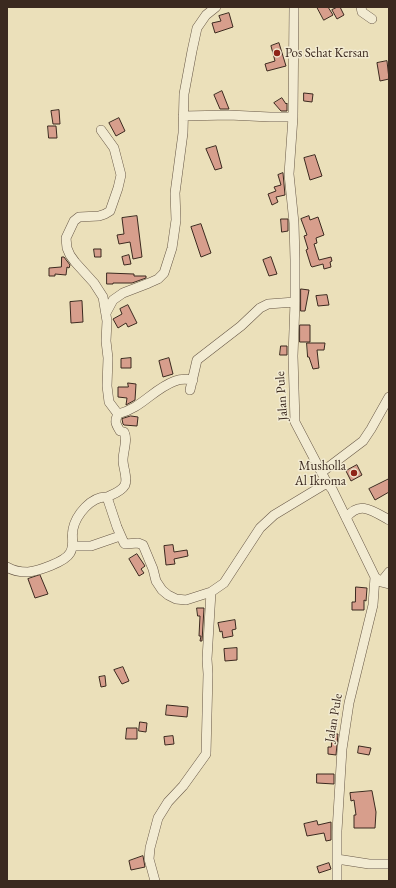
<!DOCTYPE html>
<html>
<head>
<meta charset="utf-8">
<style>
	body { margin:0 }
	#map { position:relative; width:396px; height:888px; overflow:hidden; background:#ebe0ba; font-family:"EB Garamond",serif }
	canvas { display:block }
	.frame { position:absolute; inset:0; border:8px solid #3b291f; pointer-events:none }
</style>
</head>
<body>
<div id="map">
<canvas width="396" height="888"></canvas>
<div class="frame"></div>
</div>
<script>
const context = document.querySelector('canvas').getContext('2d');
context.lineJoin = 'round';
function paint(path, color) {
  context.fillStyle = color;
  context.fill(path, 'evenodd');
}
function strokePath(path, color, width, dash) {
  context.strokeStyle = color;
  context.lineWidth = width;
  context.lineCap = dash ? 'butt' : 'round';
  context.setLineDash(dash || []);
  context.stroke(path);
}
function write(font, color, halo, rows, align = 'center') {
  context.font = font + ' "EB Garamond",serif';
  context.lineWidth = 3;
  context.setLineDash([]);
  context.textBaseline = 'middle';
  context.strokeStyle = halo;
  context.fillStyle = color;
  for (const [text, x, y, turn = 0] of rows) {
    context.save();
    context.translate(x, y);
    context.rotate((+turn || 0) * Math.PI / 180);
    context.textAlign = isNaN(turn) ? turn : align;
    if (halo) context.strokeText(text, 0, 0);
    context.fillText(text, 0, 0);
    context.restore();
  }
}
const building = new Path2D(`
	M317 7H328L333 15 324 20Z
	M338 7H340L344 15 337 19 332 10Z
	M229 13 233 27 215 33 212 23 221 21 219 16Z
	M279 43 286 66 267 71 265 64 275 61 271 46Z
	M387 61 389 79 380 81 377 63Z
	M222 91 229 109H220L214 95Z
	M304 93 313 94 312 102 304 101Z
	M282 98 286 104 287 103V111H281L274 103Z
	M59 110 60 124H53L51 111Z
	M119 118 125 131 116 136 109 123Z
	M48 126H56L57 138H49Z
	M216 146 222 168 215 170 206 149Z
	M315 155 322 176 310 180 304 158Z
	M283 173 285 195 276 197 278 202 272 205 268 194 276 191 274 187 281 185 278 175Z
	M137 216 142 257 133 259 130 242 119 244 117 235 124 234 122 218Z
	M309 216 310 220 318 217 324 235 316 238 317 243 314 244 319 260 331 257 332 261 330 262 331 267 324 269 323 264 312 267 311 266 306 250 308 249 304 236 307 235 301 219Z
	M281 219H288V231L282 232Z
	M201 224 211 253 201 257 191 227Z
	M94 249H101V257H95Z
	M129 255 131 264 124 265 122 257Z
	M62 257H64L70 265 69 268 67 267 66 275 55 274V276H49V268L61 267Z
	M271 257 277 274 269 276 263 260Z
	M107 273 134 274V276H146V278L132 283H113V284H107Z
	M301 289 309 290 305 311H301Z
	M327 295 329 305 318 306 316 296Z
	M82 301 83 322 71 323 70 302Z
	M128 305 137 323 128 327 126 323 118 328 113 319 122 314 120 309Z
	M300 325H310V342H300Z
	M307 343H325L324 350H317L319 368 313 369 309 357H308Z
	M281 346H287V355H280Z
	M131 358V368H121V359Z
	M169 358 173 374 163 377 159 361Z
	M128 383 136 384 135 400 126 405 127 398 118 397V387H128Z
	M131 416 138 417 137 426 124 425 123 424 122 419Z
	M357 465 362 475 351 481 346 471Z
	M389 479V492L375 500 369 489Z
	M173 545 174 552 187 550 188 556 174 559 175 564 166 565 164 546Z
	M137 554 145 566 141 569 144 573 139 576 129 559Z
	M40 575 48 594 35 598 28 579Z
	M356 587 367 588 366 601 364 600V610H352V602H355Z
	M197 608H204L202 641H200L201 636H199L200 616H198Z
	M235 620 236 629 232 630 233 636 223 638 222 631 220 632 218 623Z
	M237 648V660L225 661 224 649Z
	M123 667 129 681 122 684 114 670Z
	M105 676 106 686 101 687 99 677Z
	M167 705 188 707 187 717 166 715Z
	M140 722 147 723 146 732 139 731Z
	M127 728H137V739H126Z
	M332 734H338L336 755 328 754V747H331Z
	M173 736 174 744 165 745 164 737Z
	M359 746 371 748 369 755 358 753Z
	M317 774H334V784L317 783Z
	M372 791 376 812 375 828H354V815H356L354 800 351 801 350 793Z
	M317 821 318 825 331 822V840L326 841 324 833 307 836 304 824Z
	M143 856 145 867 131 870 129 861Z
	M329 863 331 869 319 873 317 867Z`);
paint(building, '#d79e8c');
strokePath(building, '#3b291f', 1);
const minor = new Path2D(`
	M294 7 293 117 289 174 294 223 295 260V302L293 356 295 422 327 483 332 489 375 577 373 605 349 703 342 749 337 831V881
	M361 7 362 12 372 19
	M183 116 229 115 270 117H293
	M101 130 114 148 121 175 118 188 110 211 105 214 99 216 79 217 74 221 66 238 67 248 70 255 75 262 94 283 103 297 107 321 106 341 108 358 107 386 109 402 118 414
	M106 313 113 300 123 293 149 283 158 279 164 273 172 248 176 220 175 193 183 133 184 94 192 51 197 28 206 15 216 7
	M193 380C187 379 180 379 175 381 153 389 142 408 118 414 114 422 116 424 120 431L124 432C128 439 123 452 123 460 123 468 128 478 125 485 121 492 113 494 107 497L117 527 124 543 125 544 138 543 143 545 153 569 156 581 162 590 168 595 176 599 186 600 211 592
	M190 390 197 360 241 326 260 308 268 304 295 302
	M322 472 363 441 371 429 389 397
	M346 518C360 500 373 511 389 520
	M73 546H91L120 536
	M7 567C13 571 21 572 28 572 38 571 65 562 70 553 75 545 71 538 73 529 76 515 91 496 107 497
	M375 577 381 582 389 584
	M381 582 389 572
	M337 859 369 864H389
	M155 881 149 859 150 848 158 818 168 802 183 786 206 754 208 674 207 659 211 592 224 583 260 528 274 515 327 483`);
strokePath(minor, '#675746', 10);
strokePath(minor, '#f2ebd2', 9);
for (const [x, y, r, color] of [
	[277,53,4,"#8f2418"],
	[354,473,4,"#8f2418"]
]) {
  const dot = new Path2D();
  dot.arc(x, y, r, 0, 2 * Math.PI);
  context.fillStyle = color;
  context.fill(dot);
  strokePath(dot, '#f2ebd2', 1.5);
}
write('13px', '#3b291f', '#f2ebd2', [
	["Pos Sehat Kersan",285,53],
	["Musholla",346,466,"right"],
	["Al Ikroma",346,481,"right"]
], 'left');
write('13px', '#3b291f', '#f2ebd2', [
	["Jalan Pule",282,396,-94],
	["Jalan Pule",334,718,-80]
]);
</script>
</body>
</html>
